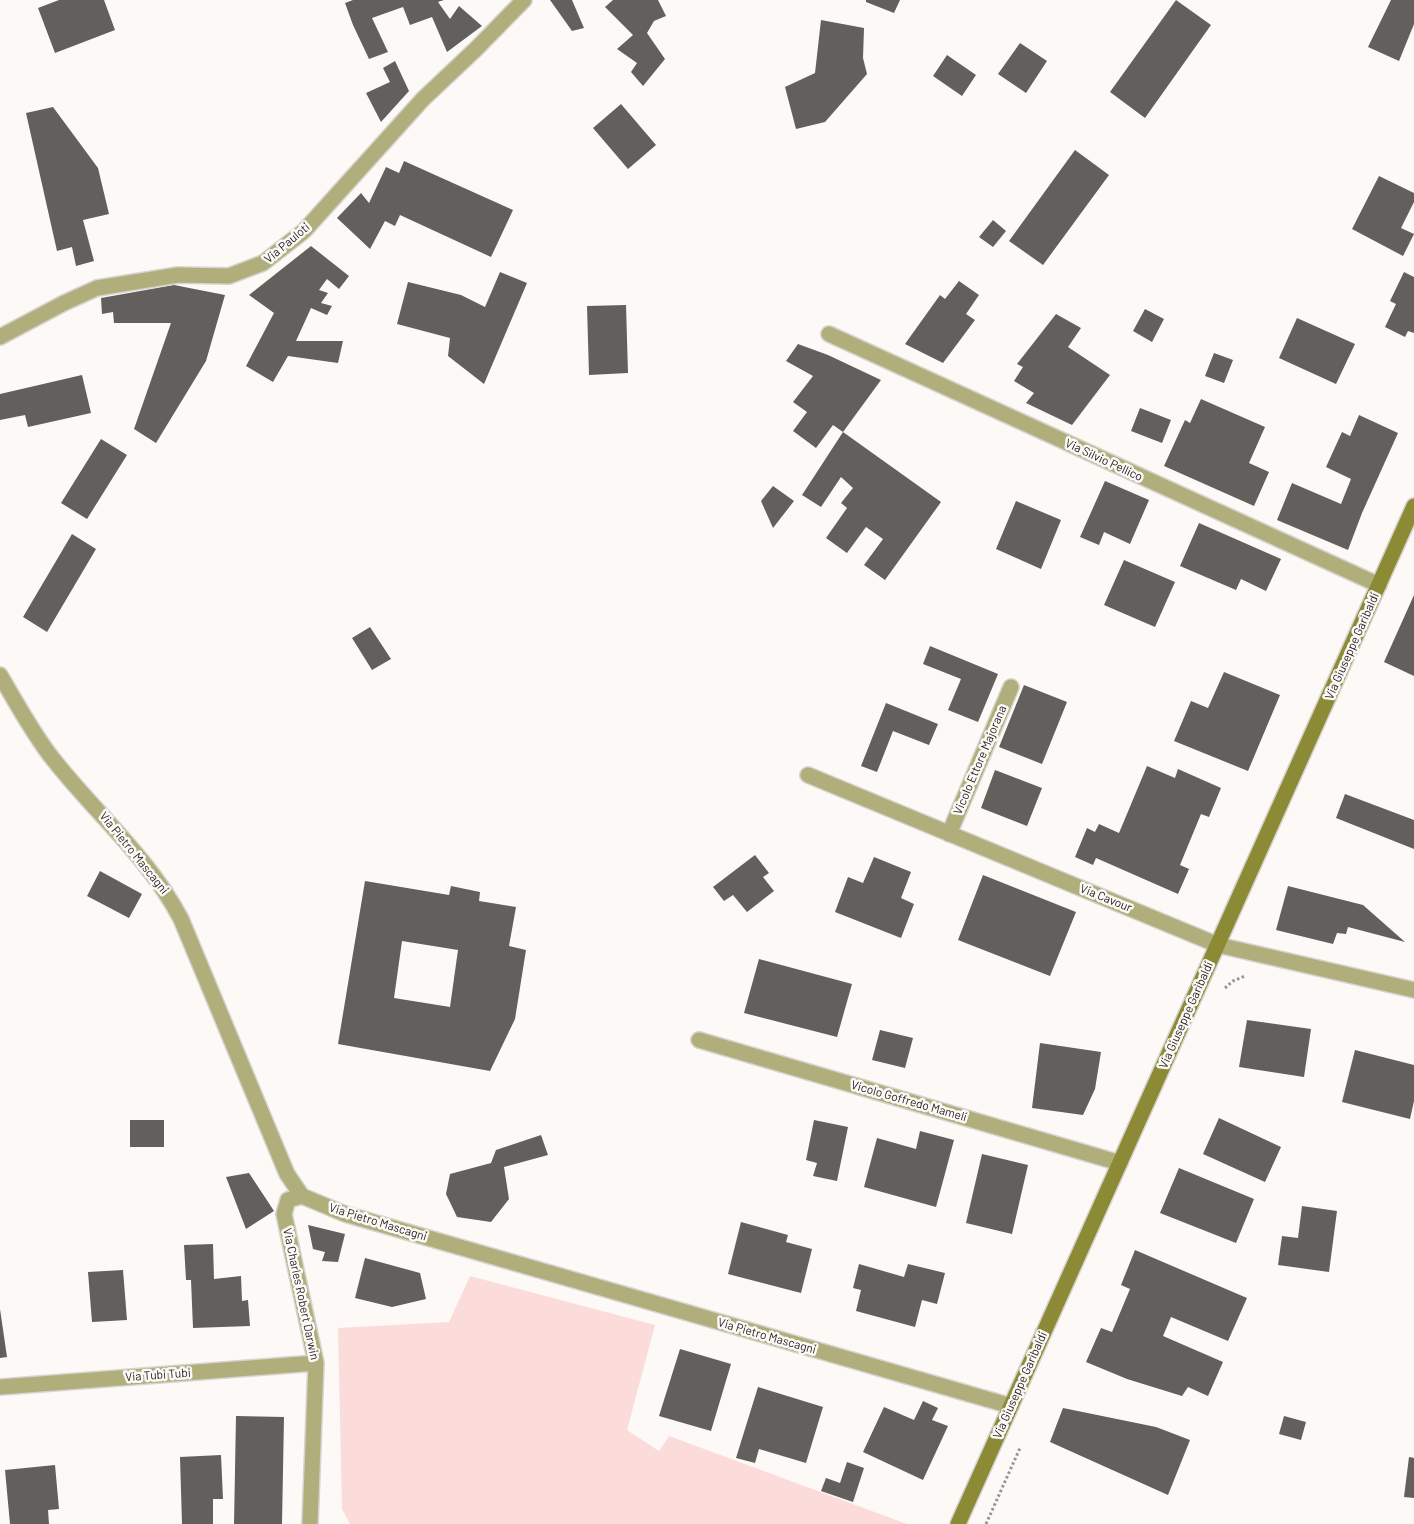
<!DOCTYPE html>
<html>
<head>
<meta charset="utf-8">
<style>
	body { margin:0 }
	canvas { display:block; background:#fcf9f6 }
</style>
</head>
<body>
<canvas width="1414" height="1524"></canvas>
<script>
const context = document.querySelector('canvas').getContext('2d');
context.lineJoin = 'round';
function paint(path, color) {
  context.fillStyle = color;
  context.fill(path, 'evenodd');
}
function strokePath(path, color, width, dash) {
  context.strokeStyle = color;
  context.lineWidth = width;
  context.lineCap = dash ? 'butt' : 'round';
  context.setLineDash(dash || []);
  context.stroke(path);
}
function write(font, color, halo, rows, align = 'center') {
  context.font = font + ' Barlow,sans-serif';
  context.lineWidth = 5;
  context.setLineDash([]);
  context.textBaseline = 'middle';
  context.strokeStyle = halo;
  context.fillStyle = color;
  for (const [text, x, y, turn = 0] of rows) {
    context.save();
    context.translate(x, y);
    context.rotate((+turn || 0) * Math.PI / 180);
    context.textAlign = isNaN(turn) ? turn : align;
    if (halo) context.strokeText(text, 0, 0);
    context.fillText(text, 0, 0);
    context.restore();
  }
}
paint(new Path2D(`
	M470 1276 655 1325 627 1430 659 1451 669 1436 907 1524H350L342 1509 338 1328 449 1322Z`), '#fcdcdb');
paint(new Path2D(`
	M59 0H104L115 30 55 53 38 8Z
	M353 0H444L438 2 450 19 459 6 482 26 447 52 432 17 410 25 403 7 372 18 388 52 369 59 353 25 345 3Z
	M550 0H572L584 28 572 31Z
	M613 0H658L666 16 654 21 647 33 665 59 643 86 631 72 637 63 617 49 633 35 605 7Z
	M866 0H900L894 13 866 2Z
	M1176 0 1211 25 1145 118 1110 92Z
	M1391 0H1414V24L1399 61 1368 47Z
	M821 20 864 28 863 58 867 74 825 122 796 129 785 87 815 73Z
	M1020 43 1047 61 1026 93 998 74Z
	M947 55 976 75 962 96 933 76Z
	M395 61 409 91 381 122 366 93 390 82 383 68Z
	M621 104 656 145 628 169 593 128Z
	M53 107 98 168 109 214 83 220 94 261 76 266 72 247 57 251 26 113Z
	M1075 150 1109 175 1043 265 1009 241Z
	M404 161 513 210 491 257 400 215 395 226 385 221 370 249 337 218 361 193 369 203 386 167 399 173Z
	M1379 176 1414 193V202L1401 228 1414 234 1403 256 1352 229Z
	M993 220 1006 231 993 247 979 237Z
	M311 246 349 276 339 289 327 279 319 290 328 293 321 303 332 306 327 315 311 308 296 341H343L338 363 288 356 273 382 246 366 274 313 249 295Z
	M500 272 527 283 484 384 448 356 450 338 397 324 408 282 461 295 485 307Z
	M1404 272 1414 277V333L1408 331 1405 337 1385 327 1396 304 1390 301Z
	M959 281 979 295 966 314 975 320 943 363 905 344 940 295 945 299Z
	M174 285 225 295 206 361 156 443 134 429 171 323H114L113 312 102 314 101 298Z
	M626 305 628 373 589 375 587 306Z
	M1145 309 1164 319 1152 342 1133 331Z
	M1056 314 1081 328 1068 347 1110 375 1072 425 1026 403 1034 393 1014 381 1023 367 1017 364Z
	M1297 318 1355 344 1336 384 1279 358Z
	M798 344 828 355 881 380 843 432 833 425 816 448 793 431 807 412 793 402 813 376 786 361Z
	M1214 353 1233 360 1224 383 1205 376Z
	M82 375 91 413 28 427 25 415 0 420V394Z
	M1201 399 1265 427 1249 463 1269 472 1254 506 1164 466 1185 420 1190 423Z
	M1140 408 1171 420 1162 443 1131 431Z
	M1359 415 1398 433 1362 513 1348 550 1277 520 1292 483 1341 504 1351 479 1326 467 1342 432 1350 436Z
	M843 432 941 502 885 580 864 565 883 539 866 527 847 553 826 538 847 508 841 503 853 488 841 477 821 507 802 495Z
	M101 439 127 455 87 519 61 503Z
	M1105 481 1149 500 1130 544 1104 532 1099 545 1080 537Z
	M773 486 794 501 773 528 761 501Z
	M1016 501 1061 520 1041 569 996 549Z
	M1199 523 1281 559 1266 591 1241 579 1236 590 1180 566Z
	M72 534 96 549 47 632 23 617Z
	M1124 560 1175 582 1155 627 1104 605Z
	M1414 595V676L1384 662Z
	M370 627 391 659 372 670 352 638Z
	M930 646 998 674 978 722 948 710 961 679 923 664Z
	M1224 672 1280 695 1248 771 1174 741 1191 701 1208 708Z
	M1024 685 1067 702 1042 764 999 747Z
	M886 703 938 724 929 745 893 731 877 772 861 766Z
	M1147 766 1175 778 1178 769 1221 788 1209 817 1201 814 1180 865 1189 869 1178 894 1096 858 1093 865 1075 857 1087 828 1095 832 1099 824 1119 833Z
	M995 770 1042 788 1027 826 981 808Z
	M1345 794 1414 820V849L1336 818Z
	M755 855 769 873 763 877 774 891 747 912 733 895 724 901 713 887Z
	M874 857 911 872 901 898 914 904 901 938 835 912 848 877 863 883Z
	M100 871 142 894 129 918 87 896Z
	M983 875 1076 912 1050 976 958 940Z
	M365 881 449 895 451 886 480 892 479 901 516 907 509 946 526 950 515 1019 490 1071 338 1044ZM402 941 458 950 450 1007 394 998Z
	M1288 886 1363 905 1405 942 1348 927 1346 934 1337 933 1333 944 1276 930Z
	M759 959 852 984 837 1037 744 1013Z
	M1247 1020 1311 1029 1304 1077 1239 1067Z
	M880 1030 913 1038 905 1068 872 1060Z
	M1040 1043 1101 1052 1095 1089 1083 1115 1032 1108Z
	M1355 1050 1414 1065V1101L1410 1119 1342 1102Z
	M1219 1118 1281 1147 1265 1182 1203 1154Z
	M130 1120H164V1147H130Z
	M814 1120 848 1127 837 1181 813 1176 817 1163 806 1160Z
	M920 1131 954 1140 936 1207 864 1187 877 1138 916 1149Z
	M541 1135 548 1155 504 1167 509 1199 491 1222 457 1217 446 1194 450 1174 491 1163 496 1150Z
	M982 1154 1028 1165 1012 1234 966 1223Z
	M1179 1168 1254 1199 1236 1243 1160 1213Z
	M249 1173 274 1211 246 1229 226 1177Z
	M1302 1206 1337 1211 1329 1272 1278 1265 1282 1236 1298 1238Z
	M741 1222 788 1235 786 1242 812 1249 801 1293 728 1274Z
	M308 1225 345 1234 338 1262 322 1261 325 1252 313 1249Z
	M213 1244 214 1279 241 1276 242 1301 248 1300 250 1326 193 1328 191 1280H186L184 1245Z
	M1135 1250 1247 1298 1228 1341 1171 1317 1163 1336 1223 1362 1208 1396 1188 1387 1182 1396 1127 1379 1086 1362 1101 1328 1112 1332 1130 1289 1121 1285Z
	M365 1258 420 1273 426 1299 392 1307 355 1298Z
	M859 1264 904 1277 908 1264 945 1273 937 1304 922 1300 915 1327 856 1311 861 1290 853 1288Z
	M123 1270 127 1320 92 1322 88 1272Z
	M0 1309 7 1357 0 1358Z
	M680 1349 731 1364 711 1431 659 1416Z
	M758 1387 823 1407 806 1463 759 1449 755 1463 736 1458Z
	M923 1401 938 1408 932 1420 948 1426 923 1480 863 1452 884 1407 914 1420Z
	M1063 1408 1156 1427 1190 1440 1168 1495 1050 1442Z
	M236 1416 284 1417 282 1524H234Z
	M1284 1416 1306 1422 1301 1440 1279 1434Z
	M221 1455 223 1499H213V1524H182L180 1457Z
	M1409 1457 1414 1458V1498L1404 1497Z
	M847 1462 864 1468 853 1502 821 1491 826 1478 840 1483Z
	M55 1465 59 1509 48 1510 49 1524H10L5 1470Z`), '#625f5d');
const street = new Path2D(`
	M829 334 1379 585
	M0 337 64 303 97 288 178 275 229 276 263 263 304 231 423 99 476 49 524 0
	M0 675C16 702 33 734 53 759 96 814 148 856 181 919L287 1174 302 1196 345 1214 1011 1406
	M808 775 1218 945 1414 990
	M949 834 1011 687
	M699 1040 1120 1163
	M302 1196 288 1200 284 1214 316 1363 310 1524
	M0 1387 316 1363`);
const secondary = new Path2D(`
	M958 1524 1414 506`);
strokePath(street, '#d6d3d0', 18);
strokePath(secondary, '#d6d3d0', 18);
strokePath(new Path2D(`
	M1225 988 1233 981 1245 976
	M986 1524 1020 1448`), '#969492', 3, [2.5, 2.5]);
strokePath(street, '#b0af7b', 15);
strokePath(secondary, '#8d8a36', 15);
write('12px', '#272625', '#fcf9f6', [
	["Via Pauloti",287,243,-40],
	["Via Silvio Pellico",1104,460,25],
	["Via Giuseppe Garibaldi",1352,646,-66],
	["Vicolo Ettore Majorana",980,760,-67],
	["Via Pietro Mascagni",134,853,51],
	["Via Cavour",1106,898,22],
	["Via Giuseppe Garibaldi",1186,1015,-66],
	["Vicolo Goffredo Mameli",909,1101,16],
	["Via Pietro Mascagni",378,1222,17],
	["Via Charles Robert Darwin",301,1294,78],
	["Via Pietro Mascagni",767,1336,16],
	["Via Tubi Tubi",158,1375,-4],
	["Via Giuseppe Garibaldi",1020,1385,-66]
]);
</script>
</body>
</html>
